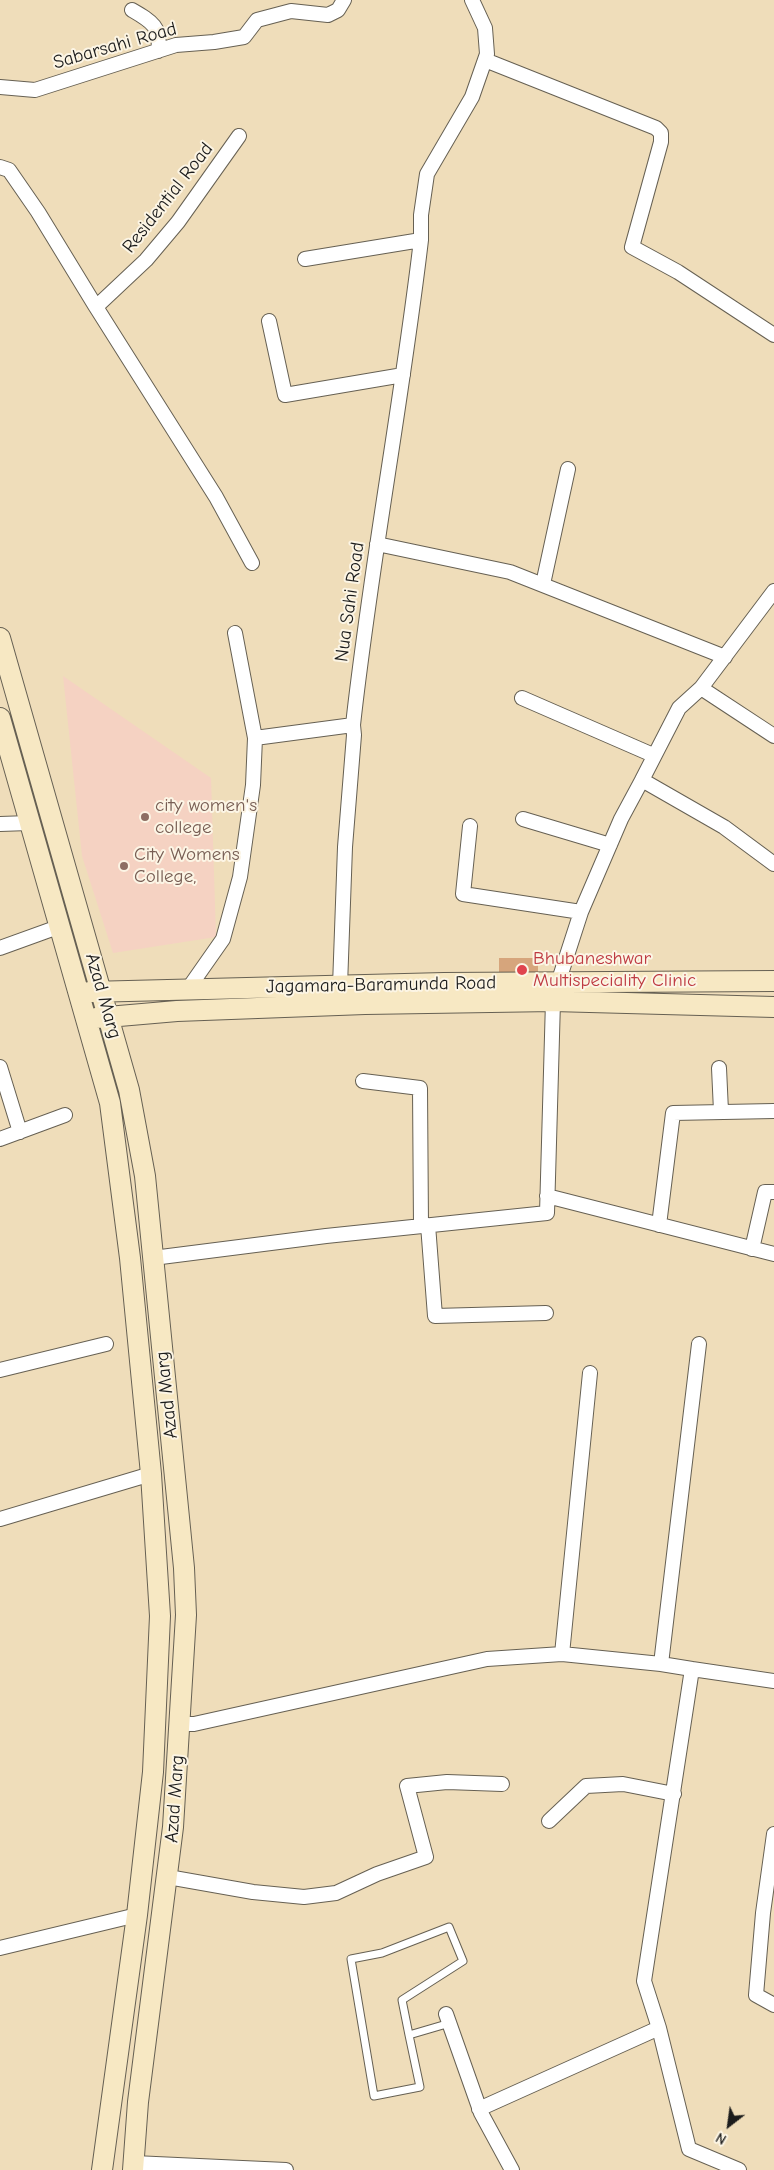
<!DOCTYPE html>
<html>
<head>
<meta charset="utf-8">
<style>
	body { margin:0 }
	#map { position:relative; width:774px; height:2170px; overflow:hidden; background:#efddba; font-family:"Comic Neue",sans-serif }
	canvas { display:block }
	.north { position:absolute; left:704px; top:2100px; width:50px; height:50px; -webkit-text-stroke:4px #fcf5e5; paint-order:stroke; rotate:210deg; font-size:14px; font-weight:700; line-height:20px; text-align:center; color:#1c1c1c }
	.north::after { content:''; display:block; margin:auto; width:18px; height:22px; background:#1c1c1c; clip-path:polygon(50% 0,100% 100%,50% 72%,0 100%) }
</style>
</head>
<body>
<div id="map">
<canvas width="774" height="2170"></canvas>
<div class="north">N</div>
</div>
<script>
const context = document.querySelector('canvas').getContext('2d');
context.lineJoin = 'round';
function paint(path, color) {
  context.fillStyle = color;
  context.fill(path, 'evenodd');
}
function strokePath(path, color, width, dash) {
  context.strokeStyle = color;
  context.lineWidth = width;
  context.lineCap = dash ? 'butt' : 'round';
  context.setLineDash(dash || []);
  context.stroke(path);
}
function write(font, color, halo, rows, align = 'center') {
  context.font = font + ' "Comic Neue",sans-serif';
  context.lineWidth = 4;
  context.setLineDash([]);
  context.textBaseline = 'middle';
  context.strokeStyle = halo;
  context.fillStyle = color;
  for (const [text, x, y, turn = 0] of rows) {
    context.save();
    context.translate(x, y);
    context.rotate((+turn || 0) * Math.PI / 180);
    context.textAlign = isNaN(turn) ? turn : align;
    if (halo) context.strokeText(text, 0, 0);
    context.fillText(text, 0, 0);
    context.restore();
  }
}
paint(new Path2D(`
	M63 676 211 778 216 937 113 953 82 856Z`), '#f5d2c2');
paint(new Path2D(`
	M499 958H538V980H499Z`), '#d6a57c');
const lane = new Path2D(`
	M409 2035 402 2000 463 1961 449 1927 382 1953 351 1959 374 2096 420 2087 409 2035 450 2023`);
const street = new Path2D(`
	M132 10C151 21 162 27 158 51
	M485 60 656 128 661 133V142L632 247 678 272 774 335
	M0 87 35 90 176 45 214 42 244 37 257 20 291 11 328 15 338 10 344 0
	M0 167 9 170 38 212 96 307 146 260 178 222 239 136
	M421 240V215L427 174 472 97 487 54 485 28 472 0
	M96 307 216 497 252 563
	M269 321 285 395 403 375
	M377 544 510 572 725 657
	M543 584 568 469
	M774 591 701 688 679 708 642 780 724 827 774 864
	M235 633 255 738
	M701 688 774 736
	M522 698 653 755
	M523 819 610 845
	M0 824 29 823
	M470 826 463 894 581 912
	M0 948 58 927
	M558 983 581 912 621 819 642 780
	M340 986 345 847 354 735 353 725
	M188 989 223 939 240 877 253 785 255 738 353 725C371 562 402 402 421 240L305 259
	M0 1067 20 1132
	M719 1068 721 1111
	M363 1081 420 1088 421 1226
	M0 1139 65 1115
	M547 1196 774 1254
	M428 1225 435 1316 546 1313
	M659 1225 673 1113 774 1111
	M752 1249 765 1192H774
	M153 1258 326 1236 547 1213 553 1001
	M0 1370 106 1344
	M0 1519 151 1474
	M562 1654 590 1373
	M661 1664 699 1344
	M180 1724H194L487 1659 562 1654 661 1664 692 1669
	M549 1821 586 1786 623 1784 674 1794
	M774 1834 763 1913 756 1995 774 2005
	M168 1877 253 1892 304 1897 336 1893 377 1874 426 1857 407 1786 447 1782 502 1784
	M0 1948 137 1915
	M446 2014 481 2113 512 2170
	M479 2109 659 2028
	M134 2163 286 2170
	M739 2170 689 2149 659 2028 644 1981 692 1669 774 1681`);
const secondary = new Path2D(`
	M0 638 129 1090 145 1176 184 1568 186 1615 173 1827 138 2102 133 2170
	M0 718 110 1103 130 1258 151 1474 160 1616 153 1772 137 1915 102 2170
	M89 992 444 983 774 981
	M96 1018 177 1011 365 1004 553 1001 774 1007`);
strokePath(lane, '#666053', 9);
strokePath(street, '#666053', 16);
strokePath(secondary, '#666053', 22);
strokePath(lane, '#fff', 7);
strokePath(street, '#fff', 14);
strokePath(secondary, '#f7e8c3', 20);
for (const [x, y, r, color] of [
	[145,817,5,"#8d6e63"],
	[124,866,5,"#8d6e63"],
	[522,970,6,"#e0444e"]
]) {
  const dot = new Path2D();
  dot.arc(x, y, r, 0, 2 * Math.PI);
  context.fillStyle = color;
  context.fill(dot);
  strokePath(dot, '#fcf5e5', 2);
}
write('19px', '#1c1c1c', '#fcf5e5', [
	["Sabarsahi Road",115,46,-16],
	["Residential Road",168,198,-52],
	["Nua Sahi Road",350,602,-82],
	["Jagamara-Baramunda Road",381,985,-1],
	["Azad Marg",103,996,74],
	["Azad Marg",167,1395,-96],
	["Azad Marg",175,1799,-86]
]);
write('19px', '#785e54', '#fcf5e5', [
	["city women's",155,806],
	["college",155,828],
	["City Womens",134,855],
	["College,",134,877]
], 'left');
write('19px', '#be3a42', '#fcf5e5', [
	["Bhubaneshwar",533,959],
	["Multispeciality Clinic",533,981]
], 'left');
</script>
</body>
</html>
